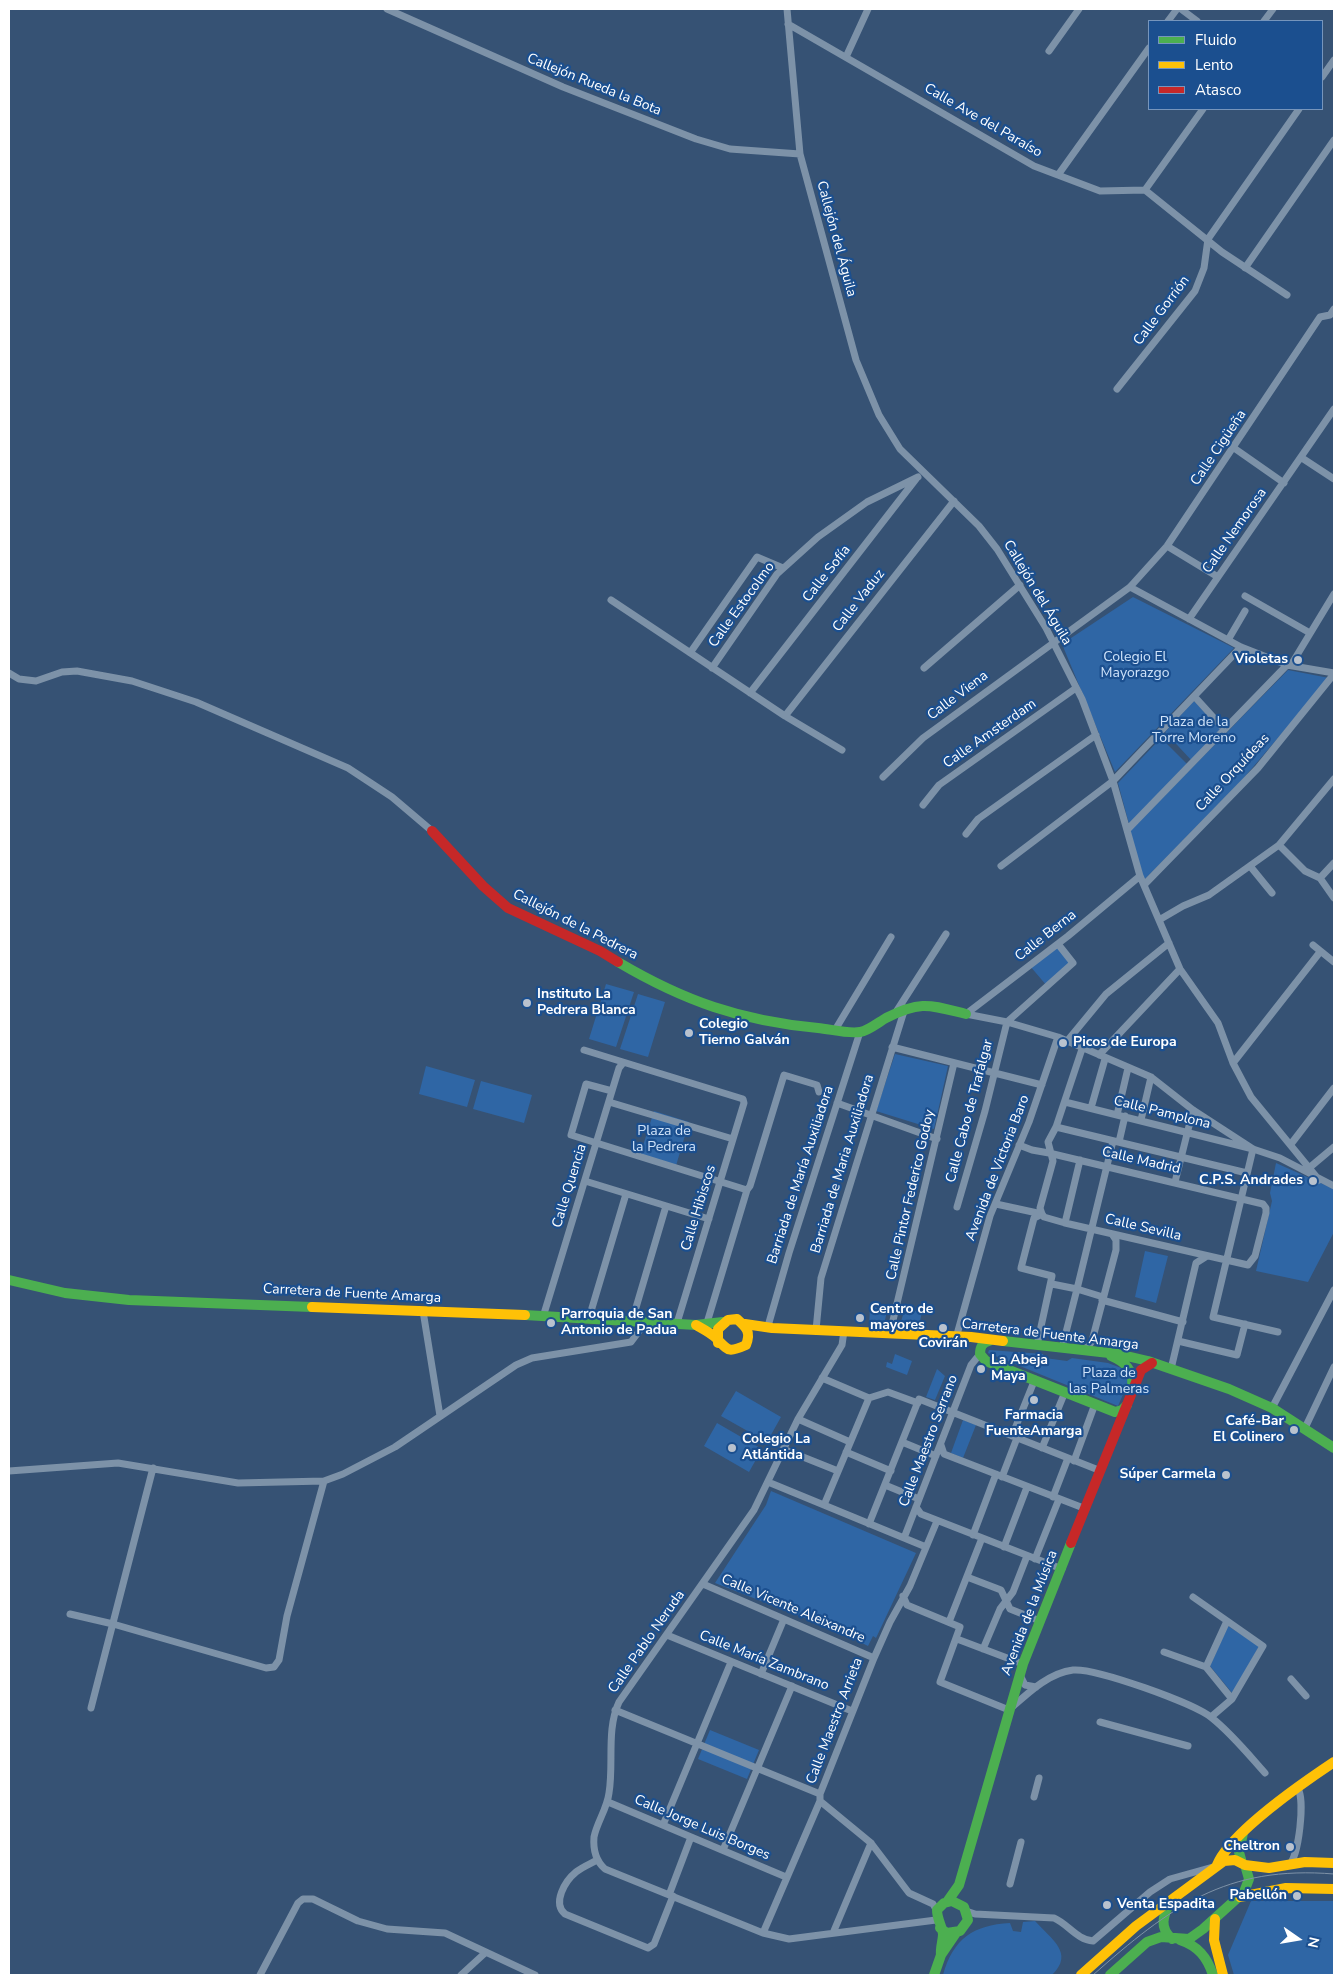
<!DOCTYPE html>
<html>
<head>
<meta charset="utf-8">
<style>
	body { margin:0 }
	#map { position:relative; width:1343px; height:1984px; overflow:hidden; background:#365274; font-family:"Nunito Sans",sans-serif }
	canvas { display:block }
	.frame { position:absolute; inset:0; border:10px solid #fff; pointer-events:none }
	.legend { position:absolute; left:1148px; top:20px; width:175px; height:90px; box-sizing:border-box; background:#1b4f8f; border:1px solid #7695bc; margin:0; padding:6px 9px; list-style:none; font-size:15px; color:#fff }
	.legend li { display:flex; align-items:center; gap:10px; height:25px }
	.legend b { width:25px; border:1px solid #7695bc }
	.north { position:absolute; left:1273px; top:1914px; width:50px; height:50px; -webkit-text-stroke:4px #1b4f8f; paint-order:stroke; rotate:103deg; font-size:14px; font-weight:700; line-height:20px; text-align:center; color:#fff }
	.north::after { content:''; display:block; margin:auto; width:18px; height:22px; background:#fff; clip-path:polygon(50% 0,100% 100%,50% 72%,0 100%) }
</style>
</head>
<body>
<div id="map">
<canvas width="1343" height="1984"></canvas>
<div class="frame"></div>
<ul class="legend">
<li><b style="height:6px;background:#4caf50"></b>Fluido</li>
<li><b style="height:6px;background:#ffc107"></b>Lento</li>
<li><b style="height:6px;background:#c62828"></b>Atasco</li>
</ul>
<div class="north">N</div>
</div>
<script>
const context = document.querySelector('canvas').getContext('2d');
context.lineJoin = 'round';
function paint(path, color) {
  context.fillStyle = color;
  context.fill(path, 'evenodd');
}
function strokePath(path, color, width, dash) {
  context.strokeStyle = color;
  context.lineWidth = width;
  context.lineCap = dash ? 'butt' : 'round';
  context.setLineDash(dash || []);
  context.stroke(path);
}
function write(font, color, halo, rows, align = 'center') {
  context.font = font + ' "Nunito Sans",sans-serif';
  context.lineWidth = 4.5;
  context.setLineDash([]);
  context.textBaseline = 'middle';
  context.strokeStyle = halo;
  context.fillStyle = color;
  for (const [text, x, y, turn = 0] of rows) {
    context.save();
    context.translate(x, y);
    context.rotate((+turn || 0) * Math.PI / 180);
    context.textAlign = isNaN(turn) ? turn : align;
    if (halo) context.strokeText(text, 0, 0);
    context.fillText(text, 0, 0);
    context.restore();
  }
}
paint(new Path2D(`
	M1133 597 1234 648 1115 772 1062 644Z
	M1288 670 1329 678 1242 780 1144 880 1130 831Z
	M1194 701 1222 731 1193 762 1165 732Z
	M1161 738 1187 764 1129 824 1118 783Z
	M1058 944 1073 963 1047 986 1030 966Z
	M606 984 634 992 616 1047 589 1039Z
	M638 994 665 1002 648 1057 620 1049Z
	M895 1054 948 1066 934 1129 876 1111Z
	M426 1066 475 1080 467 1107 419 1094Z
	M481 1081 532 1095 524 1123 473 1109Z
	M654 1111 689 1122 675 1169 639 1158Z
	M1276 1163 1334 1189V1232L1308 1282 1256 1271 1272 1201 1270 1193Z
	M1145 1251 1168 1256 1156 1303 1135 1297Z
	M870 1306 887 1311 883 1329H869Z
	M905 1309 922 1312 918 1330H898Z
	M989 1350 1043 1354 1045 1358 1067 1361 1072 1358 1108 1363 1124 1369 1129 1381 1118 1406 988 1353Z
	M895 1354 912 1361 907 1375 886 1367 887 1362 892 1364Z
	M937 1369 945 1376 935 1400 926 1397Z
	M736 1391 781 1417 767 1442 721 1416Z
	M963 1420 976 1425 963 1458 951 1453Z
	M717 1423 762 1449 749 1472 704 1446Z
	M771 1491 916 1553 876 1638 873 1636 868 1646 838 1631 715 1583 766 1505Z
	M1228 1626 1259 1646 1233 1694 1210 1666Z
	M710 1730 759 1750 747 1779 698 1759Z
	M1251 1901H1334V1975H1234L1228 1955Z
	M1035 1921C1051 1939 1075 1953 1052 1975H943C953 1939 973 1925 1010 1923L1013 1931 1021 1932 1023 1922Z`), '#2f66a5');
strokePath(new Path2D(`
	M387 9 563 87 696 139 730 149 800 154
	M787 9 800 154 856 360 879 415 900 449 979 526 997 549 1046 628 1082 699 1113 781 1140 876 1180 969 1218 1023 1233 1063 1251 1097 1319 1180
	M1181 9 1197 21
	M1168 21 1177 9
	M1264 21 1273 9
	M788 24 1034 166 1100 191 1145 190 1222 252 1287 295
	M1049 51 1079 9
	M846 57 868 9
	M1322 77 1334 60
	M1058 175 1149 48
	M1145 190 1203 109
	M1245 268 1334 140
	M1117 389 1195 291 1204 268 1208 239 1299 109
	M1234 448 1284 483
	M1302 458 1334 479
	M1167 546 1218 577
	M1130 587 1241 647 1287 665 1334 673
	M1245 596 1310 633
	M611 600 785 716 842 750
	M1189 619 1334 409
	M1228 640 1245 611
	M690 653 757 557 783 568
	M1291 665 1334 594
	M712 668 777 574 818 537 867 502 918 477
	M924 668 1020 585
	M9 673 19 679 36 681 62 672 77 671 132 681 196 702 348 768 392 797 432 831
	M750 693 916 479
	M1194 696 1224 729
	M785 716 954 501
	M883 777 923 738 1130 587 1167 546 1320 317 1330 315 1334 309
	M923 805 939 785 1076 688
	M1127 830 1287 665
	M966 834 978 819 1096 735
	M1279 845 1305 871 1320 878 1334 898
	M1001 866 1113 781 1241 647
	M1250 866 1272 893
	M1320 878 1334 863
	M1144 885 1258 768 1334 674
	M1159 920 1183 906 1209 895 1279 845 1334 779
	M1313 945 1334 962
	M896 1012 946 934
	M966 1014 1007 1022 1058 1037 1151 1077 1193 1110 1253 1149 1280 1158 1334 1186
	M966 1014 1068 936 1140 876
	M835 1030 891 937
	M1068 1040 1106 994 1169 943
	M892 1047 1042 1085
	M584 1050 743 1099 744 1103 677 1323
	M1099 1055 1180 969
	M1233 1063 1320 952
	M612 1091 586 1084 571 1135 747 1190 750 1186 784 1075 817 1085 819 1092
	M609 1102 733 1139
	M1065 1102 1253 1149 1213 1317 1278 1332
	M837 1103 937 1139
	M1091 1108 1105 1059
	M1117 1115 1128 1068
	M1141 1120 1151 1077
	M1056 1127 1247 1173
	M1119 1142 1125 1116
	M1291 1144 1334 1088
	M1309 1168 1334 1147
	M585 1181 709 1219
	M1175 1182 1193 1110
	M996 1204 1042 1214 1044 1217 1065 1223 1248 1265 1255 1256 1266 1213V1208L1263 1204 1049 1153 1032 1150 1019 1145
	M957 1207 985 1111 1007 1022 1073 963 1058 944
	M1042 1214 1040 1208 1053 1161 1048 1142 1056 1127 1083 1046
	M1065 1223 1080 1160
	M1052 1284 1077 1289 1062 1348
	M1103 1297 1077 1289 1113 1141
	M1102 1300 1183 1322
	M423 1311 440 1416
	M543 1317 619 1068 623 1063
	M589 1318 626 1194
	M632 1321 666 1206
	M706 1326 747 1190
	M768 1326 789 1253 860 1032
	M816 1330 821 1278 905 1008
	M844 1331 842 1345 798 1419 754 1510 619 1702C606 1730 614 1763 609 1793 607 1809 597 1822 594 1837 593 1849 596 1861 605 1869L763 1933 789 1939 936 1920
	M890 1333 954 1063
	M956 1338 990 1216 1029 1122 1058 1037
	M1178 1341 1237 1355 1245 1324
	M1037 1345 1052 1276 1021 1268 1034 1218 1042 1214
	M1083 1349 1088 1347 1092 1341 1116 1250V1240L1112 1234
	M1171 1369 1196 1263 1207 1256
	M822 1378 869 1398 888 1392 918 1403
	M1272 1408 1334 1290
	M798 1419 850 1442
	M1305 1428 1334 1367
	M1012 1436 1035 1379
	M902 1442 936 1456
	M941 1445 944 1454 1086 1509
	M1042 1448 1065 1392
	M783 1449 838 1471
	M846 1452 891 1471
	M1074 1461 1095 1404
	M9 1471 118 1463 238 1483 324 1481 343 1474 395 1447 516 1365 532 1358 631 1342 646 1322
	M1002 1477 1017 1438
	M768 1482 926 1547
	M885 1485 919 1499
	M1053 1497 1068 1458
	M824 1505 869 1398
	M916 1507 921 1514 1062 1569
	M869 1524 919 1399 1101 1471
	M973 1535 996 1474
	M904 1538 971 1365 980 1354
	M1004 1547 1027 1487
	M1035 1559 1059 1499
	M967 1577 1001 1590 1010 1609 1040 1621
	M703 1584 874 1658
	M903 1596 907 1605 960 1627 940 1682 1009 1710C1027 1694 1048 1673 1073 1670 1096 1668 1194 1703 1212 1718 1232 1734 1248 1754 1265 1773
	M1193 1597 1263 1646 1232 1699 1211 1717
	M70 1614 113 1624 266 1668 274 1667 279 1660 287 1616 324 1481
	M949 1622 982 1538
	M667 1635 852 1711
	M957 1639 1023 1664
	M983 1649 1000 1609 1013 1592 1027 1556
	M1164 1652 1206 1667 1232 1699
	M1206 1667 1227 1621
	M761 1674 784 1619
	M1020 1675 1025 1685 1036 1687
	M1291 1679 1306 1696
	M91 1708 153 1468
	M615 1710 820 1794
	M1100 1722 1188 1746
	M1034 1797 1039 1778
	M820 1801 871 1843 909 1893 933 1904 937 1911
	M608 1802 786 1877
	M663 1825 731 1662
	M723 1850 792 1686
	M597 1860C590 1864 582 1867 576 1872 565 1881 552 1903 565 1914L648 1948 654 1944 673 1896
	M1289 1865C1299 1856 1305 1800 1298 1789
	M1010 1884 1021 1842
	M669 1895 691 1837
	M966 1911 975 1914 1054 1918C1068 1924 1077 1940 1093 1941L1150 1892 1170 1879 1213 1867
	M763 1933 820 1801V1794L874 1658 890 1622 910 1586 937 1521
	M833 1933 871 1843
	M260 1975 298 1903 303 1899H313L358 1921 387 1929 445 1933 535 1975
	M461 1975 485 1953`), '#7d92a8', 7);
strokePath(new Path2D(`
	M618 962C684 1001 741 1021 818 1028 830 1029 847 1034 860 1032 868 1031 879 1022 886 1018 921 1000 930 1005 966 1014
	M9 1280 65 1293 129 1300 312 1307
	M525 1315 696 1325 723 1322
	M989 1341C982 1343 980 1347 980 1354L986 1361 1115 1412 1122 1410 1127 1405
	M1003 1341 1118 1354 1148 1361 1229 1389 1272 1408 1334 1448
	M1111 1356C1125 1362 1134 1370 1132 1386
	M1242 1863 1239 1852 1243 1833
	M947 1902 959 1885 1023 1664 1071 1543
	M1170 1902C1163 1916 1159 1928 1172 1939
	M940 1928 947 1933 960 1931 968 1920 964 1907 952 1901 944 1903 937 1910C937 1919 942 1926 943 1934 943 1941 940 1948 941 1955
	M1180 1940C1198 1946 1207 1957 1213 1975
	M934 1975 941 1955 956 1933
	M1110 1975 1147 1942 1161 1937 1189 1939 1203 1929 1244 1892 1249 1879 1245 1865`), '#4caf50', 10);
strokePath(new Path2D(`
	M312 1307 525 1315
	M745 1324 772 1328 971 1337 1003 1341
	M696 1325C703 1329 711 1333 716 1338 729 1351 728 1353 746 1345 751 1332 747 1328 737 1319L728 1320 718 1329V1343
	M1217 1865C1230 1833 1304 1782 1334 1762
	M1240 1897 1286 1888 1334 1889
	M1215 1919 1214 1940 1223 1975
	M1081 1975 1136 1926 1224 1861 1235 1860 1245 1865 1269 1868 1305 1862 1334 1863`), '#ffc107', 10);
strokePath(new Path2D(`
	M432 831 483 886 508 908 600 951 618 962
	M1071 1543 1141 1370 1152 1363`), '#c62828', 10);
strokePath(new Path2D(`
	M1093 1975C1170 1907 1226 1865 1334 1874`), '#7e92a7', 1);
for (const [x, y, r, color] of [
	[1298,660,5,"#b9c2ce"],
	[527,1003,5,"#b9c2ce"],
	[689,1033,5,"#b9c2ce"],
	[1063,1043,5,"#b9c2ce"],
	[1313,1181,5,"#b9c2ce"],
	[860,1318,5,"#b9c2ce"],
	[551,1323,5,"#b9c2ce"],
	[943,1328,5,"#b9c2ce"],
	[981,1369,5,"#b9c2ce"],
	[1034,1400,5,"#b9c2ce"],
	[1294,1430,5,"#b9c2ce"],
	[732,1448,5,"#b9c2ce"],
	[1226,1475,5,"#b9c2ce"],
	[1290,1847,5,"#b9c2ce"],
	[1297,1896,5,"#b9c2ce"],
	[1107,1905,5,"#b9c2ce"]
]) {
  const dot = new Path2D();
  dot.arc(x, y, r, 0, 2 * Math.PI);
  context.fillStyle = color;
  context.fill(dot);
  strokePath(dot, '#1b4f8f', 2);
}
write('14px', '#fff', '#1b4f8f', [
	["Callejón Rueda la Bota",594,85,22],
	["Calle Ave del Paraíso",983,121,30],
	["Callejón del Águila",836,239,75],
	["Calle Gorrión",1162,311,-53],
	["Calle Cigüeña",1219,448,-56],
	["Calle Nemorosa",1235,531,-55],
	["Calle Sofía",827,574,-52],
	["Callejón del Águila",1037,593,59],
	["Calle Vaduz",859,601,-52],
	["Calle Estocolmo",742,605,-54],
	["Calle Viena",958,696,-37],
	["Calle Amsterdam",990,734,-35],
	["Calle Orquídeas",1233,773,-47],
	["Callejón de la Pedrera",575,925,27],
	["Calle Berna",1046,936,-38],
	["Calle Cabo de Trafalgar",970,1111,-75],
	["Calle Pamplona",1162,1113,14],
	["Calle Madrid",1141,1161,13],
	["Barriada de Maria Auxiliadora",843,1164,-73],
	["Avenida de Victoria Baro",998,1168,-69],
	["Barriada de María Auxiliadora",801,1175,-72],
	["Calle Quencia",570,1186,-73],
	["Calle Pintor Federico Godoy",911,1195,-77],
	["Calle Hibiscos",699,1208,-73],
	["Calle Sevilla",1143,1228,13],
	["Carretera de Fuente Amarga",352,1294,3],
	["Carretera de Fuente Amarga",1050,1335,7],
	["Calle Maestro Serrano",929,1441,-69],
	["Calle Vicente Aleixandre",793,1609,23],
	["Avenida de la Música",1030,1613,-69],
	["Calle Pablo Neruda",647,1642,-55],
	["Calle María Zambrano",764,1661,22],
	["Calle Maestro Arrieta",835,1721,-69],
	["Calle Jorge Luis Borges",702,1828,23]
]);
write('14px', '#cfe3fa', '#1b4f8f', [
	["Colegio El",1135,658],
	["Mayorazgo",1135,674],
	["Plaza de la",1194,723],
	["Torre Moreno",1194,739],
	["Plaza de",664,1132],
	["la Pedrera",664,1148],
	["Plaza de",1109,1374],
	["las Palmeras",1109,1390]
]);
write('bold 14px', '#fff', '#1b4f8f', [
	["Violetas",1288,660,"right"],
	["Instituto La",537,995],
	["Pedrera Blanca",537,1011],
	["Colegio",699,1025],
	["Tierno Galván",699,1041],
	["Picos de Europa",1073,1043],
	["C.P.S. Andrades",1303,1181,"right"],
	["Centro de",870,1310],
	["mayores",870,1326],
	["Parroquia de San",561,1315],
	["Antonio de Padua",561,1331],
	["Covirán",943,1344,"center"],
	["La Abeja",991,1361],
	["Maya",991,1377],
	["Farmacia",1034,1416,"center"],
	["FuenteAmarga",1034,1432,"center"],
	["Café-Bar",1284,1422,"right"],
	["El Colinero",1284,1438,"right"],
	["Colegio La",742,1440],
	["Atlántida",742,1456],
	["Súper Carmela",1216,1475,"right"],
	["Cheltron",1280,1847,"right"],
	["Pabellón",1287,1896,"right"],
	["Venta Espadita",1117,1905]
], 'left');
</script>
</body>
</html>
